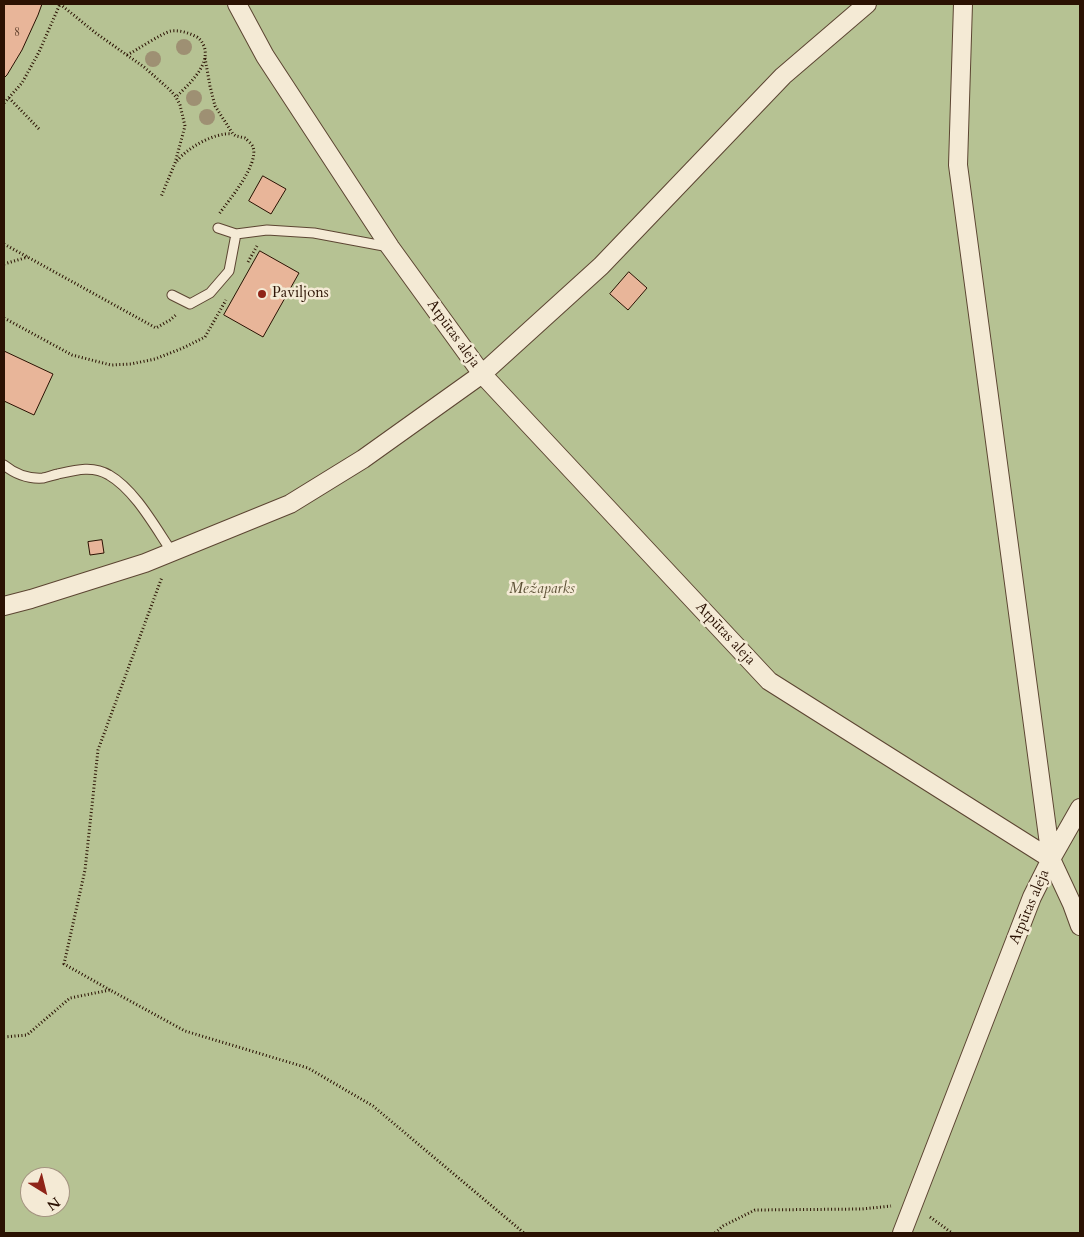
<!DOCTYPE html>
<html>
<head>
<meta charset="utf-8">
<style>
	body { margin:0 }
	#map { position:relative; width:1084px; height:1237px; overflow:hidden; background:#eedebe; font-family:Cardo,serif }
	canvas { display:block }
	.frame { position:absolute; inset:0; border:5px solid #2b1203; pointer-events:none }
	.north { position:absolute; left:20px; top:1167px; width:50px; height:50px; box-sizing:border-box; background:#f4ead5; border:1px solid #a49481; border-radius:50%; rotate:144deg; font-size:14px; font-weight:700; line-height:20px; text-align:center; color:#2b1203 }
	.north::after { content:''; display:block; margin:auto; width:18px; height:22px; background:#8f2418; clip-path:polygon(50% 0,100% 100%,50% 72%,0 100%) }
</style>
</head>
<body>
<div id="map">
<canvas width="1084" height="1237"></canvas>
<div class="frame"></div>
<div class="north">N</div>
</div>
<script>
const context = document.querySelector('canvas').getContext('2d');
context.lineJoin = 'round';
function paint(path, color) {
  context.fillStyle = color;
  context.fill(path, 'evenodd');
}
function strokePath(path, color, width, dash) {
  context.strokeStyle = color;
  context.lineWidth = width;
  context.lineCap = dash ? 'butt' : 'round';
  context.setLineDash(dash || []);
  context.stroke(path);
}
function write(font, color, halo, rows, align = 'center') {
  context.font = font + ' Cardo,serif';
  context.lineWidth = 5;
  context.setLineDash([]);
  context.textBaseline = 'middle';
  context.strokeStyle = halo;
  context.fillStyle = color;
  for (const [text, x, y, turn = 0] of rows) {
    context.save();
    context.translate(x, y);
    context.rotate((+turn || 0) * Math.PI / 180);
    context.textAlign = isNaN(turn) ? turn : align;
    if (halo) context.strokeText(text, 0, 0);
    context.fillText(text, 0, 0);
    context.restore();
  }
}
paint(new Path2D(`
	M4 4H1080V1233H4ZM30 1177H60V1207H30Z`), '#b6c293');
const building = new Path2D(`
	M4 4H42L38 15 22 50 7 75 4 78Z
	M263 176 286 189 271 214 249 201Z
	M260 251 299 273 263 337 224 315Z
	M629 272 647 288 628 310 610 294Z
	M4 351 53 374 34 415 4 401Z
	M102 540 104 553 90 555 88 542Z`);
paint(building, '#e8b599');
strokePath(building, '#2b1203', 1);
const lane = new Path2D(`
	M218 228 236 234 267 230 314 233 389 247
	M172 295 190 304 210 293 229 271 236 234
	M4 465C15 474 28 479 43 478 48 477 53 475 58 474 75 470 93 465 109 475 135 490 155 527 172 552`);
const street = new Path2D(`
	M237 4 265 56 390 247 482 374 769 681 1051 859
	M963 4 958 165 1051 859 1072 904 1080 926
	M4 606 31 599 145 563 290 504 363 459 482 374 601 266 783 76 867 4
	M902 1233 1032 897 1051 859 1080 808`);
strokePath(lane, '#5c4532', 11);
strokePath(street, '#5c4532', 20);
strokePath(new Path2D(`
	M60 4 97 34 144 67 170 90 176 97 180 105 185 126 175 163 161 197
	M127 55C137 50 162 33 171 31 181 30 189 33 197 37 201 40 202 42 204 46 211 65 188 85 176 97
	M205 58 210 86 215 106 233 134 236 136 245 138C247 140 252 144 253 147 259 165 229 200 219 214
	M9 98 40 130
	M4 103 22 83 39 52 60 4
	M177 161C187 148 215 132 232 134
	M4 244 156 328 170 320 177 314
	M248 262 257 246
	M4 264 28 257
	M4 318 72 355 111 365 131 364 155 359 183 348 205 337 226 300
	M110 990 64 964 85 870 98 750 162 577
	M4 1037 27 1035 70 998 110 990 185 1031 308 1068 373 1106 524 1233
	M930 1217 952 1233
	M715 1233 723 1226 755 1210 862 1209 891 1206`), '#2b1203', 3, [1, 2.5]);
strokePath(lane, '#f4ead5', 9);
strokePath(street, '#f4ead5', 18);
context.fillStyle = '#9e9073';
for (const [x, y] of [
	[184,47],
	[153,59],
	[194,98],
	[207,117]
]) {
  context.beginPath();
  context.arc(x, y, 8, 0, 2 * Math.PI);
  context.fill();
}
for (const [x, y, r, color] of [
	[262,294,5,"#8f2418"]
]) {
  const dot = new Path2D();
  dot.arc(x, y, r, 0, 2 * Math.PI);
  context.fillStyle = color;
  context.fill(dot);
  strokePath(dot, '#f4ead5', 2);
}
write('12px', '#5a3b28', null, [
	["8",17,33]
]);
write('15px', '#2b1203', '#f4ead5', [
	["Paviljons",272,294]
], 'left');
write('15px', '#2b1203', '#f4ead5', [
	["Atpūtas aleja",453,334,54],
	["Atpūtas aleja",725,634,47],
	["Atpūtas aleja",1030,907,-67]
]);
write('italic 15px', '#5c5035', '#f4ead5', [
	["Mežaparks",542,590]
]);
</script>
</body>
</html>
